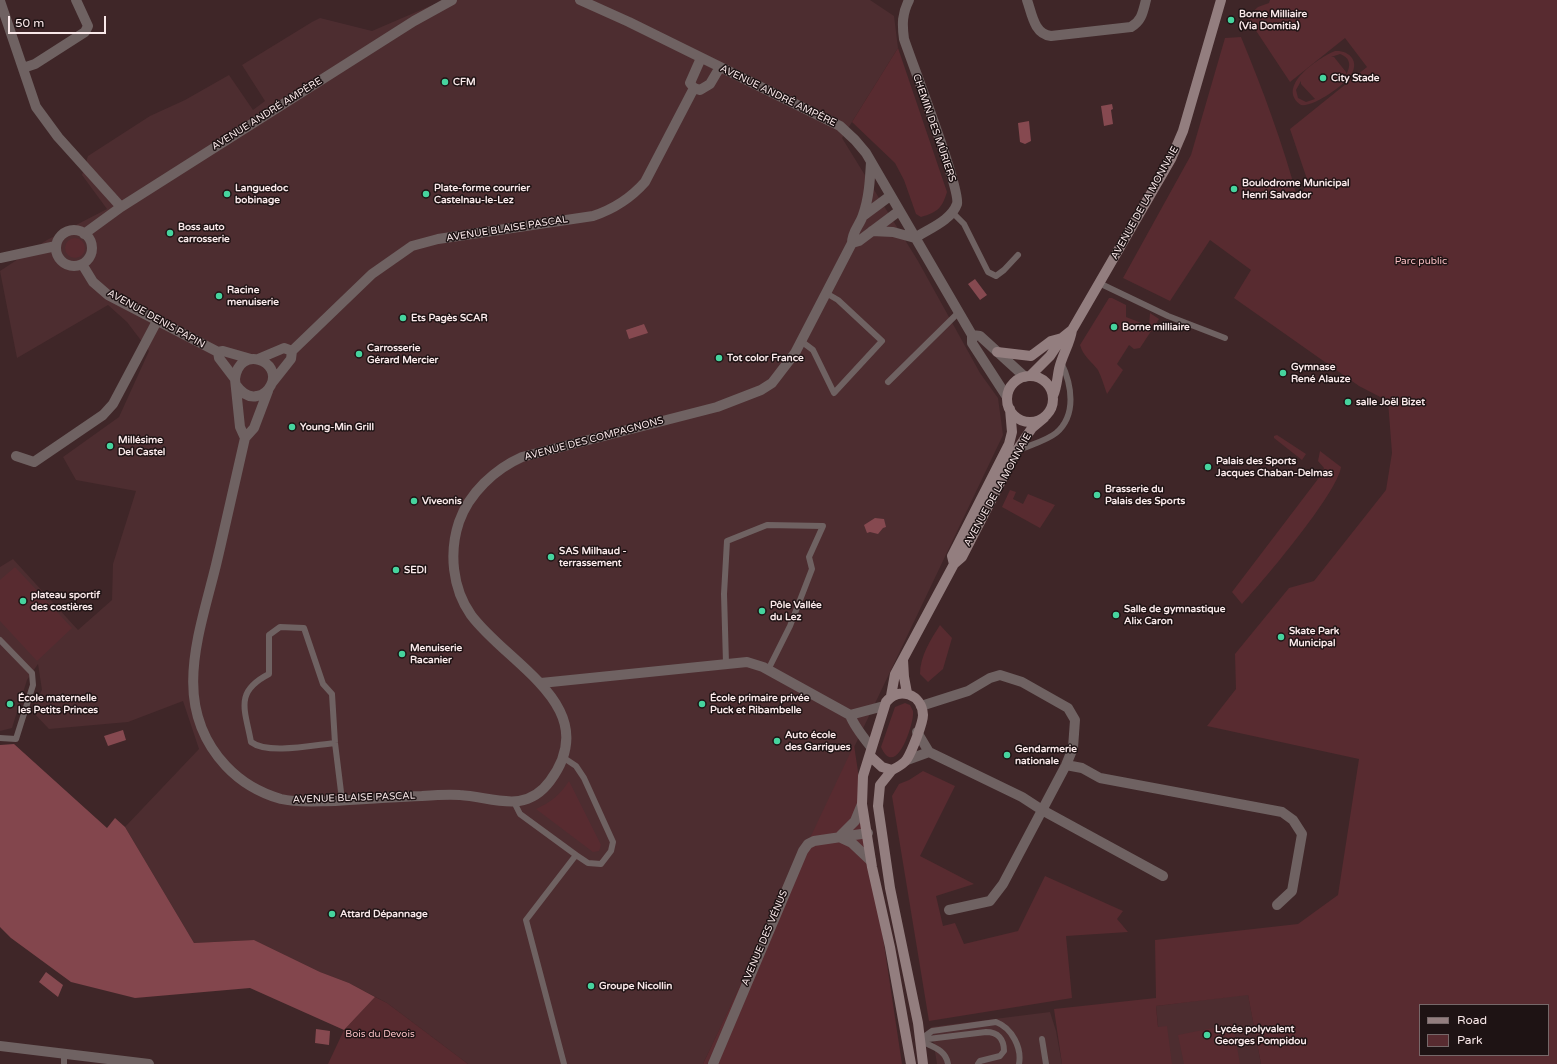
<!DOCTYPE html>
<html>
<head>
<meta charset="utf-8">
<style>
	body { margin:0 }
	#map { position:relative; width:1557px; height:1064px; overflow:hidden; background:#3f2628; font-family:"Varela Round",sans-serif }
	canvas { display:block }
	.legend { position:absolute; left:1419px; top:1004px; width:130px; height:52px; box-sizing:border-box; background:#1e1314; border:1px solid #766869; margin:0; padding:5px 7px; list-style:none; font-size:12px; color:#f9e8e9 }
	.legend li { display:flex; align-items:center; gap:8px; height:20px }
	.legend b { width:20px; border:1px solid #766869 }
	.scale { position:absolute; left:8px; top:16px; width:98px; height:18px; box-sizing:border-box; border:2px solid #f9e8e9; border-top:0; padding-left:5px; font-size:12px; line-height:14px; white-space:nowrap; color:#f9e8e9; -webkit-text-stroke:3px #1e1314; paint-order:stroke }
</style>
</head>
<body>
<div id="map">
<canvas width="1557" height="1064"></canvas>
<ul class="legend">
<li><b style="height:5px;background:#937e7f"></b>Road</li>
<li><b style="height:11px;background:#582b30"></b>Park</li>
</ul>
<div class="scale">50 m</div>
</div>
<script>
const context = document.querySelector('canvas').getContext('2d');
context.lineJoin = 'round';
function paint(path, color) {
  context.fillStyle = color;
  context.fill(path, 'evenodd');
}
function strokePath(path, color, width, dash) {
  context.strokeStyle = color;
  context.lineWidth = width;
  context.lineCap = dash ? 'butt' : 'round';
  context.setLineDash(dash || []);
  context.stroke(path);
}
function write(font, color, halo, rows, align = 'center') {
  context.font = font + ' "Varela Round",sans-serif';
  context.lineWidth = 3;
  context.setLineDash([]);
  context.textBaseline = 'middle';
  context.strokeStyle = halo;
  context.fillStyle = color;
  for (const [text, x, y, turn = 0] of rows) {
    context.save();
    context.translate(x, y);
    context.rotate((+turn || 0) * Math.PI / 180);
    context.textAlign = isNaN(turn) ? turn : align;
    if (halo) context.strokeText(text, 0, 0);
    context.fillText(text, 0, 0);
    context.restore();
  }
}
paint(new Path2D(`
	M444 0H870L894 16 898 48 842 138 918 261 980 373 998 398 1003 435 703 1064H468L387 1003 349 983 320 972 254 940 194 943 125 827 199 749 183 701 128 722 49 729 31 710 42 690 38 664 27 680 12 728 0 731V567L13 559 78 630 112 600 113 564 136 491 76 480 63 457 119 417 149 351 127 322 108 305 17 358 0 271 47 240 107 209 82 175 88 156 150 116 185 100 229 75 253 110 265 101 242 65 312 22 320 18 372 31Z
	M1248 994 1261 1064H1162L1156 1006Z
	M1050 1012 1056 1031 1062 1064H937L931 1027Z`), '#4d2d30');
paint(new Path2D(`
	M1270 0H1557V1064H1261L1248 995 1156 1006 1158 1027 1167 1026 1172 1064H1062L1054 1009 1156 998 1155 940 1298 924 1338 895 1359 759 1207 726 1236 689 1235 654 1289 588 1314 581 1386 490 1392 453 1388 401 1359 386 1234 298 1251 270 1210 240 1170 301 1123 278 1191 155 1225 38 1241 37C1263 90 1283 144 1298 200L1308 182 1290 129 1367 67 1345 38 1290 82 1247 17 1258 7 1269 3ZM1420 1005H1548V1055H1420Z
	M898 48 947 192C942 208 938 212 921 217L916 214 904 180 895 163 852 122Z
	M1335 51C1349 50 1360 61 1351 75 1343 86 1314 107 1301 105 1275 87 1318 58 1335 51ZM1340 54C1351 58 1351 66 1346 75V72L1334 57H1331ZM1301 81V84L1315 99 1306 102 1298 98 1296 90Z
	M65 248a10 10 0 1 1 20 0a10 10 0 1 1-20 0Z
	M1109 298H1112L1126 305V317L1149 326 1150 313 1159 319 1140 348 1134 349 1129 345 1117 364 1123 370 1107 394C1104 386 1102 378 1098 370 1091 361 1083 356 1080 345Z
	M1277 435 1306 454 1302 460 1274 438V436Z
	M1320 451 1341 467C1337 494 1263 581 1242 604L1232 592 1321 475 1324 468 1318 461Z
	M1010 490 1016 492 1013 499 1023 504 1028 494 1055 505 1040 528 1002 507Z
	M15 567 72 628 37 661 0 621V580Z
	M940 625 952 638 943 669 928 682 920 674C920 656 931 639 940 625Z
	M905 703 910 705C911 707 912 709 913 711 915 721 896 781 881 747L895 707Z
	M854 745 902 1064H703Z
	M923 771 955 786 920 856 974 884 936 896 943 926 955 923 964 944 1018 931 1045 876 1123 911 1117 919 1128 932 1066 936 1072 998 929 1021 892 796 899 784 909 780Z
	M569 781 601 845 599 851 593 852 536 809C551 802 560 795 569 781Z
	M375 997 387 1003 468 1064H328L344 1030Z
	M1233 1024 1240 1064H1184L1178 1035Z`), '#582b30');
paint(new Path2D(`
	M14 744 107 828 115 818 125 827 194 943 254 940 320 972 349 983 375 997 344 1030 250 988 135 998 71 982 11 938 0 927V745Z`), '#83464d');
paint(new Path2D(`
	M1112 104 1113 109 1111 110 1113 124 1104 126 1101 106Z
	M1029 121 1031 141 1025 144 1020 142 1018 123Z
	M975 279 987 295 980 300 968 284Z
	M644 324 648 333 629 339 626 330Z
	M875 518 884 519 886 527 883 528 878 534 870 532 867 533 864 525Z
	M123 730 126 740 108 746 104 736Z
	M46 972 63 985 58 997 39 982Z
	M316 1029 330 1031 329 1045 315 1043Z`), '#864950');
strokePath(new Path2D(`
	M952 212 964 224 988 272 996 276 1004 270 1018 255
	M1099 283 1168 316 1225 338
	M801 341 813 350 834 393 882 341 838 300 826 293
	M888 382 959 312
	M1019 450C1030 445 1046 441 1056 433 1077 415 1072 385 1061 362
	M0 640 32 673 33 685 16 739 0 738
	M726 663 724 594 727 541 767 525 823 526 809 557 812 569 790 626 768 670
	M335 743C314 745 268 755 251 742 245 709 234 692 269 674V635L280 627 304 628 323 684 332 694 335 743 342 800
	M514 802 520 814 576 855 588 863 601 864 611 851 613 842 584 778 576 766 564 758
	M1042 1039 1046 1064
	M920 1040 932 1031 996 1022C1012 1028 1022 1048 1019 1064
	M920 1040 986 1032C998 1032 1004 1039 1004 1051L1000 1056 980 1061 978 1064
	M921 1041C933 1047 946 1050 948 1064
	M64 1064V1053
	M564 1064 526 920 576 855`), '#6f6262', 6);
strokePath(new Path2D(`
	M580 0 629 22 840 126 855 140 866 153 972 335V343L1007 397
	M1027 0C1032 14 1034 34 1051 36L1131 27C1142 21 1143 11 1146 0
	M0 1 36 107 58 137 121 207
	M701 58 690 83 694 88 700 90 710 84 720 67
	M23 68 35 64 85 32 88 26 76 0
	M863 216 890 196
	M56 248a18 18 0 1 1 36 0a18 18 0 1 1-36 0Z
	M872 231 893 232 915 238C928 229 951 221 957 204 961 190 912 63 904 39 902 24 902 14 909 0
	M84 234 121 207 414 21 452 0
	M852 243 859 241 899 211
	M0 258 56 246
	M82 264 93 282 108 295 218 352 223 351 251 359
	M972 335 980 336 1025 377
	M218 352 219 358 235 379
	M258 359 284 348 292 351
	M272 383 291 359 292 351 372 274 412 246 438 239 593 216C614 209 630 199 645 182L694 88
	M236 385C241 392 248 398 257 396 264 395 268 391 271 385 283 361 239 344 235 379L240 427 245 438
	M268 391 254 428 245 438C235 481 226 523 216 565 199 635 170 706 226 766 241 782 260 793 281 799 298 803 318 801 335 801 364 799 393 797 422 796 435 795 448 794 460 795 493 797 525 815 550 781 605 707 508 665 471 615 452 588 449 552 459 522 469 493 495 469 522 457L717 407 761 390 772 383 795 353 852 243C852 231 860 225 863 215 869 198 870 180 871 162
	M16 456 34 462 103 415 113 404 157 321
	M541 683 747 662 763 667 850 715C854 726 863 737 871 747
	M921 706 968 691 990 678 1000 675 1022 682 1068 708 1075 720 1073 748 1066 765 1003 884 990 901 949 910
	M850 715 884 706
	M917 732 929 752 1022 797 1042 810 1163 876
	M907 760 929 752
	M1066 765 1082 768 1100 778 1282 812 1293 820 1302 834 1292 891 1277 905
	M839 837 855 821 862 804
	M839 837 852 843 871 861
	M0 1046 149 1064
	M713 1064 803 851 808 844 814 841 868 833`), '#6f6262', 10);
strokePath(new Path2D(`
	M997 352 1031 356 1051 341 1062 338
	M1007 399a23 23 0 1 1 46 0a23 23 0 1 1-46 0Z
	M1030 376 1050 356 1062 338 1072 330 1171 159 1183 131 1221 0
	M1053 396C1057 387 1057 379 1059 369 1062 355 1070 344 1072 330
	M954 564 952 556 1009 444 1012 432 1010 409
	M903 660 904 677 907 693
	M891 696 895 674 954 564 962 557 1017 450 1032 428 1044 418
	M870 756 882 767 892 770C898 767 904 764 907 759 912 751 923 723 923 715 922 694 899 686 886 702L863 776 862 804 872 867 890 947 911 1064
	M892 770 880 785 878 806 890 888 918 1023 923 1064`), '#937e7f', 10);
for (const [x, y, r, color] of [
	[1231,20,4,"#46d49e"],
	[1323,78,4,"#46d49e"],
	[445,82,4,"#46d49e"],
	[1234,189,4,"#46d49e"],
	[227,194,4,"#46d49e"],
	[426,194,4,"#46d49e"],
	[170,233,4,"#46d49e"],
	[219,296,4,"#46d49e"],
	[403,318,4,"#46d49e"],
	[1114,327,4,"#46d49e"],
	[359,354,4,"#46d49e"],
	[719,358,4,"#46d49e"],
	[1283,373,4,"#46d49e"],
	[1348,402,4,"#46d49e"],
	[292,427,4,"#46d49e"],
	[110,446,4,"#46d49e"],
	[1208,467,4,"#46d49e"],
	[1097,495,4,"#46d49e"],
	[414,501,4,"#46d49e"],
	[551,557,4,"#46d49e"],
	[396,570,4,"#46d49e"],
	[23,601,4,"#46d49e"],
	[762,611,4,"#46d49e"],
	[1116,615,4,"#46d49e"],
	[1281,637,4,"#46d49e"],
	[402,654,4,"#46d49e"],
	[10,704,4,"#46d49e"],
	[702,704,4,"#46d49e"],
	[777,741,4,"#46d49e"],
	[1007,755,4,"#46d49e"],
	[332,914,4,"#46d49e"],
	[591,986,4,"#46d49e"],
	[1207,1035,4,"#46d49e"]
]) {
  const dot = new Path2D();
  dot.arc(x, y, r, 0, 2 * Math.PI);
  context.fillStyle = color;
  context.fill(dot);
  strokePath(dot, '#1e1314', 1.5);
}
write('bold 10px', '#f9e8e9', '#1e1314', [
	["Borne Milliaire",1239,14],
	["(Via Domitia)",1239,26],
	["City Stade",1331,78],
	["CFM",453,82],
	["Boulodrome Municipal",1242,183],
	["Henri Salvador",1242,195],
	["Languedoc",235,188],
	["bobinage",235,200],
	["Plate-forme courrier",434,188],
	["Castelnau-le-Lez",434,200],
	["Boss auto",178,227],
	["carrosserie",178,239],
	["Racine",227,290],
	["menuiserie",227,302],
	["Ets Pagès SCAR",411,318],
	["Borne milliaire",1122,327],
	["Carrosserie",367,348],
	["Gérard Mercier",367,360],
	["Tot color France",727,358],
	["Gymnase",1291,367],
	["René Alauze",1291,379],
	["salle Joël Bizet",1356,402],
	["Young-Min Grill",300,427],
	["Millésime",118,440],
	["Del Castel",118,452],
	["Palais des Sports",1216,461],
	["Jacques Chaban-Delmas",1216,473],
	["Brasserie du",1105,489],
	["Palais des Sports",1105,501],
	["Viveonis",422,501],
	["SAS Milhaud -",559,551],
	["terrassement",559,563],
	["SEDI",404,570],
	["plateau sportif",31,595],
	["des costières",31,607],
	["Pôle Vallée",770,605],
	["du Lez",770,617],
	["Salle de gymnastique",1124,609],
	["Alix Caron",1124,621],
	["Skate Park",1289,631],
	["Municipal",1289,643],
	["Menuiserie",410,648],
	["Racanier",410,660],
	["École maternelle",18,698],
	["les Petits Princes",18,710],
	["École primaire privée",710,698],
	["Puck et Ribambelle",710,710],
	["Auto école",785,735],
	["des Garrigues",785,747],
	["Gendarmerie",1015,749],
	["nationale",1015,761],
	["Attard Dépannage",340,914],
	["Groupe Nicollin",599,986],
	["Lycée polyvalent",1215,1029],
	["Georges Pompidou",1215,1041]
], 'left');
write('10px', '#f9e8e9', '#1e1314', [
	["AVENUE ANDRÉ AMPÈRE",778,96,26],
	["AVENUE ANDRÉ AMPÈRE",267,114,-32],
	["CHEMIN DES MÛRIERS",934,128,71],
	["AVENUE DE LA MONNAIE",1145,203,-61],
	["AVENUE BLAISE PASCAL",507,229,-9],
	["AVENUE DENIS PAPIN",156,319,29],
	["AVENUE DES COMPAGNONS",594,439,-15],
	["AVENUE DE LA MONNAIE",998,490,-61],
	["AVENUE BLAISE PASCAL",354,798,-2],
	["AVENUE DES VÉNUS",765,938,-67]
]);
write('10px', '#f9bfc3', '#1e1314', [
	["Parc public",1421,261],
	["Bois du Devois",380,1034]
]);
</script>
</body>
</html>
